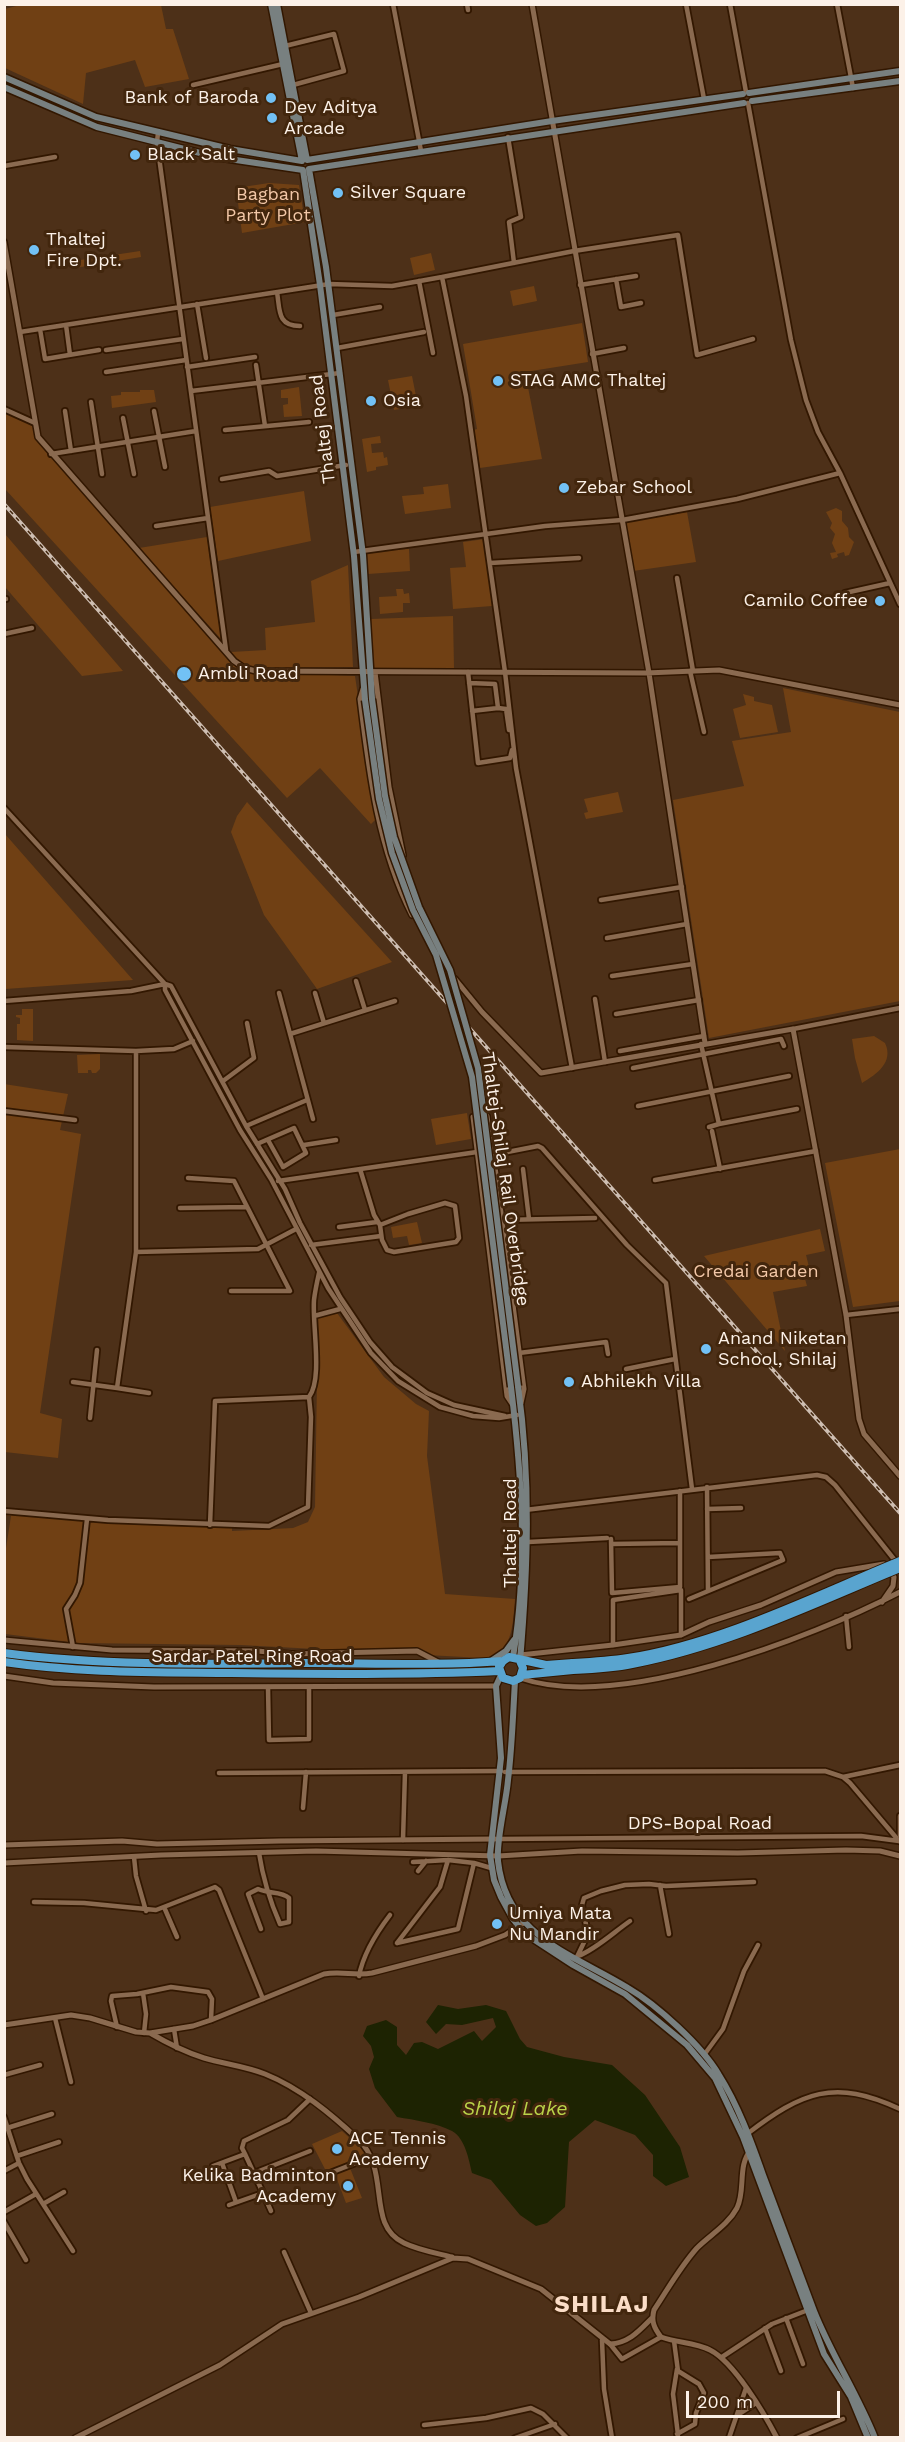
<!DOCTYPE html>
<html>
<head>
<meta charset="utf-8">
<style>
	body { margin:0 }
	#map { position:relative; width:905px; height:2442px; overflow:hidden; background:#4d3018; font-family:"Work Sans",sans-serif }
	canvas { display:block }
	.frame { position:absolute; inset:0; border:6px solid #fcf1e8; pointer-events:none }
	.scale { position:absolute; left:686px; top:2391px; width:154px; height:27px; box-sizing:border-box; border:3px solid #fcf1e8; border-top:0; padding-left:8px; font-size:18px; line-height:21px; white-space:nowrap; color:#fcf1e8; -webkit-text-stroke:4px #42260d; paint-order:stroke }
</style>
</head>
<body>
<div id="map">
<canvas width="905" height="2442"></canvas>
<div class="frame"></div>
<div class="scale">200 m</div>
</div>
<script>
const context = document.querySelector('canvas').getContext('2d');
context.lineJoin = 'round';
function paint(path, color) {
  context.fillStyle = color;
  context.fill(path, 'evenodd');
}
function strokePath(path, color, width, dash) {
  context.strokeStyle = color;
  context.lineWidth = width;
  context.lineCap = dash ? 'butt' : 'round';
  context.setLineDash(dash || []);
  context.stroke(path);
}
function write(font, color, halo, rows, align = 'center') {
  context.font = font + ' "Work Sans",sans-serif';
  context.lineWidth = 6;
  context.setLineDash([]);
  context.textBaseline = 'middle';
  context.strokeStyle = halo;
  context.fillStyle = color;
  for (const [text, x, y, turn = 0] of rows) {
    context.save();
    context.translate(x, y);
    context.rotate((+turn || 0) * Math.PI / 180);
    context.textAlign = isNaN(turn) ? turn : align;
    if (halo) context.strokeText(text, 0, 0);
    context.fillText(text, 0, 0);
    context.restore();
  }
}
paint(new Path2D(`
	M20 5H161L166 29H173L189 79 145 87 135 60 86 73 83 104 5 68V9Z
	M269 183 299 185 305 222 242 233 236 188Z
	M140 251 141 257 75 268 74 261Z
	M431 253 435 270 414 275 410 258Z
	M534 286 537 301 513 306 510 291Z
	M582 323 588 362 525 372 542 459 480 468 474 430 477 429 463 344Z
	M412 376 418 406 394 410 388 380Z
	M299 387 302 416 284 417 283 405 288 404V398H281V390Z
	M140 390H154L156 402 112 408 111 396 121 395V392H140Z
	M5 411 35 424 37 437 233 661 256 672 355 676 376 819 371 824 320 768 287 798 5 489Z
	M380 436 381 443 371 444 372 453 383 452 384 458 387 457 388 465 376 467V470L367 472 362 439Z
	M448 484 451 508 405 514 402 496 424 494 423 487Z
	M304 491 311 541 218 561 210 507Z
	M836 508 842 511V521L848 528 849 537 854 542 849 555 845 556 844 552 837 554 838 557 832 559 830 553 836 552 832 543 835 534 830 528 832 523 826 512Z
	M687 512 696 562 633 571 624 522Z
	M4 534H5L123 671 82 676 5 587Z
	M207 537 221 639 139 548Z
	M485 539 492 606 453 609 450 568 466 567 463 542Z
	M409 549 410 571 368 574 365 552Z
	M348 565 353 667 255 668C245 665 238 662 231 652L266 650 265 628 315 622 311 581Z
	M396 589H403L404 594 409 593 410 603H403V612L380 614 379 597 397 596Z
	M453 616 454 668 373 670 371 619Z
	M783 688 900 712V1001L709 1038 673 800 744 786 732 741 791 732Z
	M743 694 754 697V701L772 705 778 732 740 738 733 709 746 705Z
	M618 792 623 812 586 819 584 813 588 812 584 799Z
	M247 802 392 962 317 989 264 915 231 832 237 816Z
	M4 834H5L133 980 5 989Z
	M22 1009H33V1041L17 1040V1024H20V1018L16 1017V1015H22Z
	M874 1036 885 1043C894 1062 877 1074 862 1083L855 1058 852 1039Z
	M100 1054V1069L96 1073H92L91 1070H88V1073H78L77 1055Z
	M4 1084 68 1094 60 1130 81 1134 40 1413 62 1419 58 1458 5 1452Z
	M467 1113 471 1139 436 1145 431 1119Z
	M900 1149V1301L853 1307 825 1163Z
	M417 1222 422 1243 409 1245 407 1236 393 1238 391 1227Z
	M820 1229 825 1251 806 1255 809 1267 802 1268 807 1286 773 1292 785 1351 704 1256Z
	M337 1313 384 1377 416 1404 429 1411 427 1456 445 1594 515 1599C513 1619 514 1651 489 1658 482 1659 471 1657 464 1657L241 1645 78 1643 5 1634 4 1561 11 1516 5 1515V1508L87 1517 232 1523V1531L293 1528 308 1522 315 1507 318 1318Z
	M342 2131 366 2153 361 2162 327 2173 312 2144Z
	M350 2168 362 2198 346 2203 335 2174Z`), '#704014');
paint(new Path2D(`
	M438 2005 458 2009 486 2005 506 2011 520 2039 527 2047 564 2057 612 2065 645 2095 680 2147 689 2177 666 2186 653 2176V2155L635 2135 595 2120 569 2142 565 2207 547 2223 536 2226 520 2215 491 2180 472 2173C469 2160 465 2138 452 2131 436 2123 415 2120 397 2117L375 2088 369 2069 374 2057 371 2046 363 2036 367 2026 386 2020 397 2027V2045L406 2055 414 2043 422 2042 438 2049 474 2031 482 2041 496 2027 493 2018 462 2025 446 2024 436 2034 426 2022Z`), '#1d2302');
const minor = new Path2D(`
	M393 4 421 151
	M467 4 468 10
	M686 4 704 99
	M730 4 746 92
	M837 4 853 88
	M285 46 334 34 344 71 293 85
	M193 85 283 64
	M748 103 791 340 806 400 818 432 840 473 900 604
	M158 133 157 142 226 650
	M508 137 521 217 509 222 514 263
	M4 166 55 157
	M442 277 574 251 678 235 697 355 753 339
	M616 279 621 307 641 303
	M419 281 433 353
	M580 285 636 276
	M277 292C280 310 277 326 300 326
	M197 304 206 358
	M333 315 380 307
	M66 325 70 355
	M40 329 45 359 99 350
	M20 332 329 284 392 286 442 277 466 396 505 672 516 768 572 1068
	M337 348 424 332
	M106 350 183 339
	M592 354 624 348
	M256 365 265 426
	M187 367 255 357
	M106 372 186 360
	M191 391 340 373
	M91 402 102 474
	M4 409 35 423
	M65 411 71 451
	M154 411 165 467
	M123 418 134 474
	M225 430 309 422
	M51 454 196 431
	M222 479 269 471 277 476 346 465
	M156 526 208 518
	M354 552 545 526 622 520 737 499 840 473
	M490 563 579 558
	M677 578 693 671
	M845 593 890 583
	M4 599H6
	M4 634 32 628
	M690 671 704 732
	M468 672 478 763 510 758 512 750
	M469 683 495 684 498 708 472 711
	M498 708 506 709 509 730
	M4 808 165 984 171 986 246 1126 285 1189 300 1223 340 1297 370 1342 392 1367 427 1393 454 1405 505 1416
	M601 900 682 887
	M607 938 687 924
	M612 976 693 964
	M356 981 365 1010
	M165 984V990L240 1130 271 1179 328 1288 371 1353 398 1381 440 1407 473 1416 499 1418 517 1415
	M279 993 313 1119
	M315 993 324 1023
	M595 999 605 1062
	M4 1001 131 991 165 984
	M616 1014 699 1000
	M793 1029 900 1008
	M290 1034 395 1001
	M193 1041 174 1049 136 1051V1252L258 1249 296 1229
	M701 1044 719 1124 797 1109
	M4 1047 136 1051
	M620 1051 704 1036
	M633 1068 781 1039 784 1046
	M223 1081 254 1058 247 1023
	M638 1106 789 1076
	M4 1111 75 1120
	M246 1126 307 1100
	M709 1127 719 1124
	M712 1131 720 1169
	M257 1144 294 1128 306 1153 283 1167 268 1140
	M304 1145 336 1140
	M492 1155 538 1146 542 1148 627 1245 666 1283 692 1489
	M360 1169 374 1215 380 1225
	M523 1169 529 1219
	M188 1178 234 1181 290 1291H231
	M655 1180 816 1151
	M278 1181 477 1152
	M445 1203 455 1206 459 1238 456 1242 394 1252 387 1250 382 1240 380 1225 408 1214Z
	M180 1208 247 1207
	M502 1220 595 1218
	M339 1227 377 1222
	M311 1245 381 1236
	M136 1252 117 1388 149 1393
	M846 1315 900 1309
	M314 1316 340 1309
	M519 1353 606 1342 608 1354
	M626 1369 675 1359
	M73 1382 117 1388
	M90 1418 97 1350
	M707 1487 708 1591
	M707 1509 741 1508
	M525 1510 817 1475 826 1477 835 1485 897 1563
	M4 1511 108 1520 269 1526 308 1507 311 1417 309 1397
	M210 1525 215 1401 309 1397C323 1379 312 1325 314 1300 315 1291 317 1282 319 1273
	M611 1539 612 1593 680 1587V1491
	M528 1542 607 1538
	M611 1544 680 1543
	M689 1599 783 1560 780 1553 708 1557
	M846 1616 849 1647
	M613 1645V1600L681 1590V1635
	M73 1647 66 1609 75 1595 80 1583 87 1519
	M268 1687 269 1740 309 1739V1687
	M505 1772 825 1771 843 1777 850 1783 899 1841
	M219 1773 501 1771
	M843 1777 900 1765
	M303 1808 306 1772
	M900 1816V1835
	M500 1839 861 1836 899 1841
	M403 1840 405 1772
	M259 1853C263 1879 269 1899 280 1924L289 1922V1898C281 1891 269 1894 258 1889L248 1894 261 1929
	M134 1857 136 1876 146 1911
	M413 1862 448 1860 474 1863 491 1868
	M418 1871 426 1861
	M660 1885 669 1934
	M34 1902 84 1903 156 1910 215 1887 219 1890 263 1999
	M164 1907 177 1937
	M397 1943 458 1929 474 1863
	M397 1943 440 1887 448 1860
	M578 1956C595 1950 614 1932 630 1921
	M576 1959 588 1934 582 1905 584 1898 601 1891 625 1885 649 1884 666 1886 754 1882
	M359 1976C363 1955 377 1932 390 1915
	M143 1993 146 2014 144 2033
	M55 2018 71 2082
	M117 2027 111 2001 112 1996 137 1994 171 1987 208 1992 212 1999 211 2020
	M174 2029 177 2048
	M704 2055 723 2029 744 1971 758 1945
	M4 2075 40 2065
	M4 2117 19 2163 27 2179 73 2251
	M4 2129 52 2114
	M747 2134C802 2092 834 2078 900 2109
	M17 2156 59 2142
	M222 2163 236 2202
	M213 2166 245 2154
	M4 2171 19 2163
	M254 2173 310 2151
	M325 2175 371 2157
	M263 2193 271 2211
	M43 2204 64 2192
	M229 2205 263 2193 245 2154 242 2148 244 2141 288 2120 310 2099
	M4 2212 36 2194
	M4 2222 26 2260
	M284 2252 311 2313
	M786 2318 803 2364
	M765 2328 781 2371
	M602 2340 604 2389 612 2438
	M674 2341 678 2371 699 2384 704 2393 696 2413 695 2424 677 2434
	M610 2344 622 2359 661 2337
	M722 2357 772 2324 808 2310
	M677 2369 673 2394 678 2435
	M739 2414 756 2403
	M424 2425 486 2418 531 2408 543 2414 567 2438
	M515 2438 555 2424
	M729 2438 746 2388
	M797 2438 843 2419`);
const tertiary = new Path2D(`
	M532 4 649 673 705 1043
	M4 242 38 437 234 661 244 668 256 671 646 673 719 670 900 705
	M375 672 389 787 403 855
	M363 689 360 699C369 773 378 848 412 915
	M455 979 482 1012 541 1073 793 1029 846 1315 859 1419 864 1434 900 1476
	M490 1157 494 1159 524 1389 521 1403
	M493 1157 487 1116 473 1117 507 1396 513 1405
	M4 1640 112 1650 257 1651 291 1654 417 1651 440 1663
	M520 1655 613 1645 681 1635 709 1622 761 1605 836 1572 884 1564 894 1577 893 1586 882 1602
	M4 1676 53 1683 154 1687 496 1686
	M520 1678C619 1712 809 1639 900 1592
	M4 1845 122 1841 157 1844 280 1841 495 1839
	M4 1863 161 1855 316 1851 498 1856 582 1851 738 1853 846 1850 880 1851 900 1856
	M4 2025 71 2015 90 2018 136 2032 150 2033 193 2026 211 2020 324 1974C341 1971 356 1976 372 1973L476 1946 505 1935 522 1924
	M150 2033C167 2043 185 2052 204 2058 224 2064 245 2066 265 2074 300 2088 331 2114 358 2139 392 2171 365 2225 404 2243 418 2250 436 2253 452 2257
	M751 2150C737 2165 746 2190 737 2208 728 2225 710 2235 697 2248 680 2267 668 2289 654 2310 651 2321 654 2328 661 2337 677 2343 695 2342 710 2350 734 2362 764 2413 777 2438
	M75 2438 220 2365 282 2324 359 2297 453 2258 468 2259 541 2289 610 2344C629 2343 639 2331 652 2318`);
const secondary = new Path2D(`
	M277 4 307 160 552 121 743 94
	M4 77 96 117 230 149 302 161 271 4
	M4 87 97 127 216 157 303 170 320 285 354 556 365 700
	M749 93 900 71
	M752 101 900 81
	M372 699 363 555 326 267 309 169 744 103
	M518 1386C531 1480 528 1567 520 1661
	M511 1387C522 1478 528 1567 513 1657
	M491 1661 506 1651 514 1640
	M501 1675 496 1686 501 1758 490 1855 494 1880 501 1897 513 1919 524 1933 573 1965 625 1994 687 2045 715 2078 743 2137 824 2354 851 2397 868 2438
	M515 1681C513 1714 512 1748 508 1780 506 1804 496 1839 498 1861 506 1937 573 1954 628 1988 657 2005 702 2046 719 2075 738 2105 751 2141 763 2175 780 2220 797 2266 814 2311 832 2356 857 2393 875 2438`);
const trunk = new Path2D(`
	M4 1653C104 1666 206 1664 306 1663 371 1663 438 1666 503 1661
	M520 1661 523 1668 520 1678 513 1681 503 1678 499 1667 503 1661 509 1657 546 1665 573 1663
	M4 1662C80 1673 155 1672 231 1673 320 1674 410 1675 499 1671
	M522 1675 573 1670`);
strokePath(minor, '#321700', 8);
strokePath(tertiary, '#321700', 8);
strokePath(secondary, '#321700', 9);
strokePath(trunk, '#321700', 10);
strokePath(minor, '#8a6a50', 4.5);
strokePath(tertiary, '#8a6a50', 5);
strokePath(secondary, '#788080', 6);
strokePath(trunk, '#59a4cf', 8);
const rail = new Path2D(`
	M4 504 900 1513`);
strokePath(rail, '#cebeb2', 4);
strokePath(rail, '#42260d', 1.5, [4.5]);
const secondaryBridge = new Path2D(`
	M372 699 385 796 394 837 419 907 450 970 478 1068 518 1386
	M365 700 379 799 392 853 413 910 436 955 472 1077 511 1387`);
const trunkBridge = new Path2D(`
	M573 1663C591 1662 609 1661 628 1658 719 1644 815 1596 900 1561
	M573 1670C593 1669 613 1668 632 1664 726 1646 813 1604 900 1568`);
strokePath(secondaryBridge, '#321700', 9, []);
strokePath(trunkBridge, '#321700', 10, []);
strokePath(secondaryBridge, '#788080', 6);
strokePath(trunkBridge, '#59a4cf', 8);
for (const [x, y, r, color] of [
	[271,98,6,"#72c1f5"],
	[272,118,6,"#72c1f5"],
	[135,155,6,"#72c1f5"],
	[338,193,6,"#72c1f5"],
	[34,250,6,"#72c1f5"],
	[498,381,6,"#72c1f5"],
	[371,401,6,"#72c1f5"],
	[564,488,6,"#72c1f5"],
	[880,601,6,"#72c1f5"],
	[184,674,8,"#72c1f5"],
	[706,1349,6,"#72c1f5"],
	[569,1382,6,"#72c1f5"],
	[497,1924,6,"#72c1f5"],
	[337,2149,6,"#72c1f5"],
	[348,2186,6,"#72c1f5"]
]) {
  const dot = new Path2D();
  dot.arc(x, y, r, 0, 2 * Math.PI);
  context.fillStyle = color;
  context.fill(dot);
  strokePath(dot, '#42260d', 2);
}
write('18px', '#fcf1e8', '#42260d', [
	["Bank of Baroda",259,98,"right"],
	["Dev Aditya",284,108],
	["Arcade",284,129],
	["Black Salt",147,155],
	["Silver Square",350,193],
	["Thaltej",46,240],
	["Fire Dpt.",46,261],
	["STAG AMC Thaltej",510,381],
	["Osia",383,401],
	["Zebar School",576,488],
	["Camilo Coffee",868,601,"right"],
	["Ambli Road",198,674],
	["Anand Niketan",718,1339],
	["School, Shilaj",718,1360],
	["Abhilekh Villa",581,1382],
	["Umiya Mata",509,1914],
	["Nu Mandir",509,1935],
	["ACE Tennis",349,2139],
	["Academy",349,2160],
	["Kelika Badminton",336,2176,"right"],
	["Academy",336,2197,"right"]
], 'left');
write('18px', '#f2c7a7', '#42260d', [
	["Bagban",268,195],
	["Party Plot",268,216],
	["Credai Garden",756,1272]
]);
write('18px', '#fcf1e8', '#42260d', [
	["Thaltej Road",323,429,-97],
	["Thaltej-Shilaj Rail Overbridge",505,1179,82],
	["Thaltej Road",511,1533,-90],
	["Sardar Patel Ring Road",252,1657],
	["DPS-Bopal Road",700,1824]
]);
write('italic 20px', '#bad349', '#42260d', [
	["Shilaj Lake",515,2109]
]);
context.letterSpacing = '1.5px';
write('bold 24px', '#fbddc7', '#42260d', [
	["SHILAJ",602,2305]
]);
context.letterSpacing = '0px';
</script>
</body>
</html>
